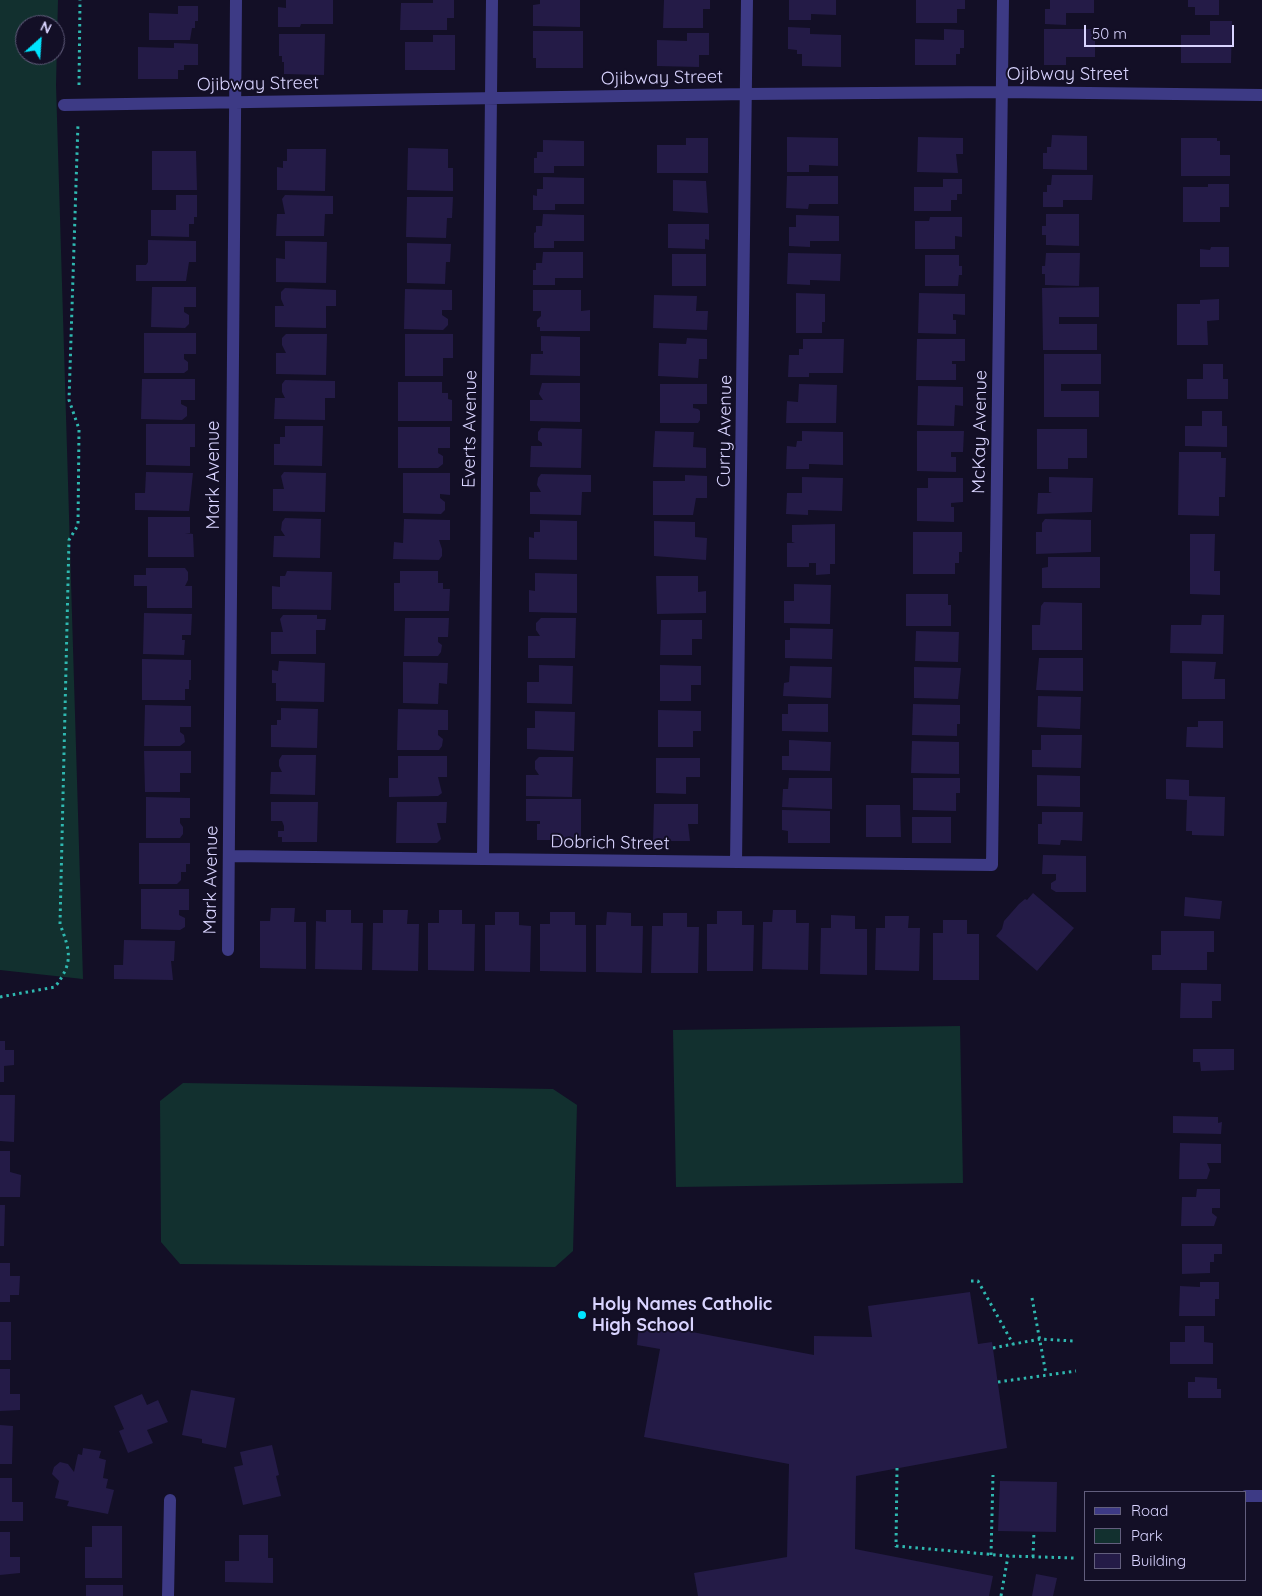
<!DOCTYPE html>
<html>
<head>
<meta charset="utf-8">
<style>
	body { margin:0 }
	#map { position:relative; width:1262px; height:1596px; overflow:hidden; background:#130f26; font-family:Quicksand,sans-serif }
	canvas { display:block }
	.legend { position:absolute; left:1084px; top:1491px; width:162px; height:90px; box-sizing:border-box; background:#130f26; border:1px solid #625e7d; margin:0; padding:6px 9px; list-style:none; font-size:15px; color:#d9d4ff }
	.legend li { display:flex; align-items:center; gap:10px; height:25px }
	.legend b { width:25px; border:1px solid #625e7d }
	.north { position:absolute; left:15px; top:15px; width:50px; height:50px; box-sizing:border-box; background:#130f26; border:1px solid #625e7d; border-radius:50%; rotate:26deg; font-size:14px; font-weight:700; line-height:20px; text-align:center; color:#d9d4ff }
	.north::after { content:''; display:block; margin:auto; width:18px; height:22px; background:#00e5ff; clip-path:polygon(50% 0,100% 100%,50% 72%,0 100%) }
	.scale { position:absolute; left:1084px; top:25px; width:150px; height:22px; box-sizing:border-box; border:2px solid #d9d4ff; border-top:0; padding-left:6px; font-size:15px; line-height:18px; white-space:nowrap; color:#d9d4ff; -webkit-text-stroke:4px #130f26; paint-order:stroke }
</style>
</head>
<body>
<div id="map">
<canvas width="1262" height="1596"></canvas>
<ul class="legend">
<li><b style="height:6px;background:#3d3a85"></b>Road</li>
<li><b style="height:14px;background:#12302f"></b>Park</li>
<li><b style="height:14px;background:#241b47"></b>Building</li>
</ul>
<div class="north">N</div>
<div class="scale">50 m</div>
</div>
<script>
const context = document.querySelector('canvas').getContext('2d');
context.lineJoin = 'round';
function paint(path, color) {
  context.fillStyle = color;
  context.fill(path, 'evenodd');
}
function strokePath(path, color, width, dash) {
  context.strokeStyle = color;
  context.lineWidth = width;
  context.lineCap = dash ? 'butt' : 'round';
  context.setLineDash(dash || []);
  context.stroke(path);
}
function write(font, color, halo, rows, align = 'center') {
  context.font = font + ' Quicksand,sans-serif';
  context.lineWidth = 4;
  context.setLineDash([]);
  context.textBaseline = 'middle';
  context.strokeStyle = halo;
  context.fillStyle = color;
  for (const [text, x, y, turn = 0] of rows) {
    context.save();
    context.translate(x, y);
    context.rotate((+turn || 0) * Math.PI / 180);
    context.textAlign = isNaN(turn) ? turn : align;
    if (halo) context.strokeText(text, 0, 0);
    context.fillText(text, 0, 0);
    context.restore();
  }
}
paint(new Path2D(`
	M0 0H58L56 85 83 979 0 970ZM25 25H55V55H25Z
	M960 1026 963 1183 676 1187 673 1030Z
	M183 1083 553 1089 577 1105 573 1251 555 1267 180 1264 161 1242 160 1101Z`), '#12302f');
paint(new Path2D(`
	M286 0H333V24H301L300 27H278V7L286 8Z
	M433 0H454V18H447V30H400L401 3H433Z
	M540 0H580V27L533 26V5L540 4Z
	M664 0H710V9H703V28H663Z
	M789 0H836V15L811 14V20H789Z
	M916 0H965V9H957V23H916Z
	M1050 0H1094V13H1066V25L1045 24V9H1050Z
	M1188 0H1219V15H1195V7H1188Z
	M178 6H198V21H195V28H192L190 40H149V13L178 14Z
	M1210 21H1232L1231 63H1181V35H1210Z
	M788 27 810 28V34L841 35V67L802 66V54H797V50L788 49Z
	M944 29 964 30V48H960V54H956V65H915V39L944 40Z
	M1044 29H1095V57H1066V65H1044Z
	M533 31H583V68H536V58H533Z
	M687 33H709V55H699V67L657 66V40L687 41Z
	M279 34H325L324 75 284 74V62H282V56H279Z
	M433 35H455V70H405V42H433Z
	M174 43 198 44V65H184V70H178V79H138V47L174 48Z
	M1052 135 1087 136V170L1043 169V153H1047V147H1051Z
	M787 137 838 138V166L809 165V172H787Z
	M918 137 963 138V154H956L958 173 917 172Z
	M686 138H708V173H657V145H686Z
	M1181 138H1217V141H1220V155H1230V176H1181Z
	M543 140 584 141V166H554V173H534V158H537V152H543Z
	M408 148 448 149V168H453V191L407 190Z
	M287 149H326L325 191 277 190V167L283 168V161H287Z
	M152 151H196L197 190H152Z
	M1052 175H1093L1092 200H1063V207H1043V192H1047V185H1051Z
	M787 176H838V204H809L808 209 786 208Z
	M543 177 584 178V204H555V210H533V195L537 196V189H543Z
	M943 179H962V194H957V200H951V211H914V187H943Z
	M673 180 706 181 708 213 673 211Z
	M1208 184H1229V207H1220V222H1183V187H1208Z
	M176 195H197V217H194V224H189V237L151 236V210H176Z
	M285 195 333 196V214H325L324 236H276L277 214H285L282 199Z
	M407 197H453L452 218H447L446 238 406 237Z
	M543 214 584 215V241H554V248H534V233L536 232V226H542Z
	M1046 214H1079V246L1046 245V235H1042V226H1046Z
	M796 215 839 216V241H810V247L789 246V227H796Z
	M930 217H962V237L955 236V249H915V221H929Z
	M668 224H709V240L705 239V249L668 248Z
	M148 240 196 241V262H189L186 281H136V265H146L148 262Z
	M285 241 327 242 326 283 276 282V258L285 259Z
	M407 243 451 244 450 262H446L445 284 407 283Z
	M1211 247H1229V267H1200V249L1210 250Z
	M543 252H583V278H555V285H533V270H536V263H542Z
	M788 253 841 254 840 281 810 280V285L787 284Z
	M1046 253H1080L1079 286 1045 285V274H1042V266H1045Z
	M672 254H706V286H672Z
	M925 255H959V266H962V275H959L958 286H925Z
	M152 287H196V307H184V312L189 315V324L185 328 151 327Z
	M1099 287V317H1059V324H1097V350H1043L1042 288Z
	M285 288 336 290V306H326V328L275 327V306H284L281 299V292Z
	M405 289 452 290V310H442V315L448 319V325L443 330 404 329Z
	M533 290H581V311L590 310V331H540V327H537V320L541 316V311H533Z
	M796 293 825 294V322H822V333H796Z
	M919 293 965 294V315L953 314V320H956V334L918 333Z
	M654 295 697 296 696 311H708L707 330 653 328Z
	M1219 299V320L1207 321 1208 345H1177V304H1200V300Z
	M144 333H196V354H184V359L188 362V370L184 373H144Z
	M286 334H327L326 375 276 374V353H286L282 345V338Z
	M405 334H453V358H443V376H405Z
	M541 336 580 337V376L530 375 531 354H543V351H541Z
	M687 338 707 339V359H699L698 378 658 376 659 343 686 344Z
	M803 339H844L843 373H809V377H788L789 355H799V349H803Z
	M917 339H965V361H952V364H956V380H916Z
	M1044 354H1101V384H1061V391H1099V417H1044Z
	M1203 364H1223V379H1228V399H1187V379H1203Z
	M142 379H195V400H181V404L187 407V416L182 420 141 419Z
	M285 380 335 381V398H325V420L274 419 275 398H285L282 392V384Z
	M398 382H442V393H448V399L452 400V421H398Z
	M542 383H580V422L530 421V400H543L539 394Z
	M660 384H707V404H693V408L698 409 700 411V420L698 423H660Z
	M799 384 837 385 836 423H786L787 401 798 402Z
	M918 386 963 387V406L955 405 954 426 917 425Z
	M1202 411H1222V426H1227V447L1185 446V426H1202Z
	M146 424H195V447H190V466L146 465Z
	M285 426H323L322 466 274 465V444H280V437H285Z
	M398 427H450V448H438V453L443 456V464L438 468H398Z
	M541 428 582 429 581 468 530 467 531 446H542V443L538 440V432Z
	M1037 429H1087V458H1068V469H1037Z
	M655 431 694 432 693 447 706 448V468L653 467Z
	M802 431 843 432V465L809 464V469H786L787 446 796 447 797 441H802Z
	M917 431H964L963 452H951V457H956V472L917 471Z
	M1179 452H1221V458H1226L1225 497H1219V516L1178 515Z
	M146 472 193 473 189 511 135 510V493H145Z
	M284 472 326 473 325 512 273 511V489H284L281 476Z
	M403 473H450V495L440 494V498L445 502V510L441 514 403 513Z
	M541 474 591 475V492H582L581 515 530 514V492H541L537 485 538 478Z
	M685 475 707 476V498H696L693 515H653V481H685Z
	M802 477 843 478 842 511 808 510V515L786 514 787 493H802Z
	M1049 477 1093 478 1092 512 1037 514 1038 493H1052L1049 492Z
	M928 478H963V502L951 503V507H954V522L917 521V488H928Z
	M148 517H190V533H185L193 534 194 557H148Z
	M285 518 321 519 320 558 273 557 274 536H285L281 530 282 522Z
	M404 519 450 520V540H439L442 549V556L439 560 393 559 394 542 403 543Z
	M1045 519 1091 520V552L1036 554V532H1042V523Z
	M540 520 577 521V560L529 559V537L534 538V532H540Z
	M654 521 695 522V537L707 538 706 560 654 556Z
	M835 524V564H830V574L816 575V563H809V567H787V543H795L792 542V525Z
	M913 532H962V552H959V563H955V574H913Z
	M1190 534H1215L1214 571H1220V595L1190 594Z
	M1048 557H1100V588H1042V568L1048 567Z
	M146 568H185L188 572V580L185 586H192V608H147V586H134V575H146Z
	M287 571 332 572 331 610 272 609V586L280 587V576H285Z
	M400 571H438V583H443V589H450L449 611H394V583H400Z
	M535 573 577 574V613L529 612V590L535 591Z
	M656 576H698V592L706 591V613L657 614Z
	M794 584 831 585 830 624 784 623V601H794Z
	M906 594H948V605H951V626H906Z
	M1044 602 1082 603V650H1032V625H1040L1041 606Z
	M144 613 192 614 191 635H182V640H185L184 655 143 654Z
	M283 615H317V619H326L325 630H316V654H271V632H283L280 619Z
	M1202 615H1224L1223 654 1170 653 1171 625H1201Z
	M405 618H449L448 637H438V642L442 645 441 652 438 656H404Z
	M541 618H576L575 658H528V636H540L536 630V623Z
	M661 620H702V639H692V655H660Z
	M790 628 833 629 832 659 785 658V640H790Z
	M916 631 959 632 958 662 915 661Z
	M1039 658H1083V691L1036 690Z
	M142 659 191 660V680H189V689H185V700H142Z
	M279 661 325 663 324 702 276 701V683H272V670L278 671Z
	M1182 661 1216 662 1214 679H1225V699H1182Z
	M403 662 448 663 447 684 439 683 438 704 403 703Z
	M539 665 573 666 572 704 527 703V682H539Z
	M660 665 701 666V685H691V701H660Z
	M790 666 832 667 831 698 783 696 784 683 789 682Z
	M914 667 961 668 958 699 914 698Z
	M1038 696 1081 697 1080 729 1037 727Z
	M788 704H828V732L782 731V714H788Z
	M913 704 960 705V724H957V736L912 735Z
	M145 705 191 706V727H180V732L184 735 185 742 180 746H144Z
	M281 708 318 709 317 748 271 747V725H277V720H281Z
	M398 709 448 710V730H438V735L443 739 442 746 439 750H397Z
	M658 710 701 711V731H693V747H658Z
	M535 711 575 712 574 751 527 749V728H535Z
	M1198 721H1223V748L1186 747 1187 727H1198Z
	M1041 735H1082L1081 768 1032 767V750H1041Z
	M789 740 831 742 830 771 782 770V756H789Z
	M912 741 959 742V774L911 773Z
	M144 751H191V773H180V792H145Z
	M282 755H316L315 795 270 794 271 772H282L279 766V760Z
	M398 756H447V777H438L442 793 438 796 389 797V778H398Z
	M539 757H573L572 797 526 796V775H539L535 769V761Z
	M656 758H700V777H686V794L656 793Z
	M1037 775 1080 776V807L1037 806Z
	M789 778H832V809L782 807 783 789H788Z
	M913 778H960V793H956V811L913 810Z
	M1166 779 1189 780V796L1225 797 1224 836 1192 835V831H1186L1187 800 1166 799Z
	M146 797 190 798V818H180V823L183 827V834L180 838H146Z
	M526 799H581V840H537V824H540V821H526Z
	M271 802H318L317 842H282V837H278V831H284V826L282 821H271Z
	M397 802H447L446 823H437L441 839 437 843H396Z
	M654 804H698V824H688L690 841H653Z
	M866 805H900L901 837H866Z
	M782 810 830 811V843H788V831L782 830Z
	M1042 812H1083L1082 841 1061 840 1060 845 1038 844V824H1042Z
	M912 817H951V843H912Z
	M139 843H190V864H186V872H181V880L177 884H139Z
	M1043 855 1086 856V892H1056L1051 889V883L1056 880V874H1042Z
	M141 889H189V910H179V915L185 918V927L180 930 141 929Z
	M1033 893 1074 928 1037 971 996 936 1002 929 1004 921 1019 904 1025 899 1027 900Z
	M1185 897 1222 901 1220 919 1184 916Z
	M271 908H295L294 922H306V969L260 968V921H270Z
	M326 910H351V923H363L362 970 315 969 316 921 326 922Z
	M383 910H408L407 924H419L418 971 372 970 373 923H383Z
	M439 910H462V924H475L474 971 428 970V923H439Z
	M773 910H796V923H809L808 970 762 969 763 922H772Z
	M717 911H742V925H754L753 971H707V924H717Z
	M495 912H519V925L531 926 530 972 485 971V925H495Z
	M550 912H575V925H586V972L540 971V924H550Z
	M607 912 631 913V926H643L642 973 596 972V925H606Z
	M663 913H687V927H699L698 973H651L652 926H663Z
	M831 915 855 916V929H867V975L820 974 821 928H831Z
	M885 916H909L908 928H920L919 971 875 970 876 928H885Z
	M943 920H967V934H979V980H933V933H943Z
	M1161 931H1214V952H1207V970H1152V955H1161Z
	M124 940 175 941 174 961H171L173 980 114 979V965H123Z
	M1181 983 1221 984V1001H1212V1018H1180Z
	M0 1041H5V1050H14V1065L4 1066V1082H0Z
	M1193 1049H1234V1070L1201 1071 1200 1062H1193Z
	M0 1095H15L14 1142 0 1141Z
	M1173 1116 1218 1117V1123L1222 1122 1221 1134 1173 1133Z
	M1180 1143 1221 1144V1163H1207L1210 1170 1207 1179H1179Z
	M0 1151H10V1172L21 1175 20 1197H0Z
	M1197 1189H1220V1208H1212V1213L1217 1217 1214 1226H1181L1182 1197H1196Z
	M0 1205H5L4 1246H0Z
	M1182 1244H1222V1254H1214V1262H1210V1273L1182 1274Z
	M0 1263H10V1276H20L19 1295H10V1302H0Z
	M1200 1282H1219V1299H1215V1316H1179L1180 1286 1200 1287Z
	M970 1292 978 1344 992 1342 1007 1448 856 1476 855 1549 993 1576 989 1596H698L694 1573 787 1557 789 1464 644 1437 660 1349 637 1345 639 1322 814 1355V1336L872 1337 868 1306Z
	M0 1322H11V1360H0Z
	M1185 1326H1204V1342L1213 1343V1364H1170V1342H1185Z
	M0 1369H10V1394H20V1410L0 1411Z
	M1195 1377 1217 1378V1389H1221V1398H1188V1382H1195Z
	M191 1390 235 1398 226 1448 202 1443V1439L182 1435Z
	M142 1394 147 1405 158 1400 168 1422 147 1430 153 1443 128 1453 119 1431 124 1429 114 1406Z
	M0 1425 13 1426 12 1464H0Z
	M272 1445 279 1475 276 1476 281 1496 243 1505 234 1467 243 1465 240 1452Z
	M83 1448 101 1451 99 1458 106 1460 103 1478 108 1479 106 1488 114 1490 108 1514 67 1506 69 1501 55 1498 59 1481 52 1474 54 1467 60 1462 68 1464 74 1472 78 1454 82 1455Z
	M0 1478H12V1502H23V1521H0Z
	M1000 1481 1057 1482 1056 1532 998 1531Z
	M92 1526H122V1578H85V1547H92Z
	M0 1532H10V1557H20V1573L0 1575Z
	M239 1535H268V1558H273V1583L225 1582V1561H239Z
	M1036 1574 1057 1578 1053 1596H1032Z
	M86 1585H123V1596H86Z`), '#241b47');
strokePath(new Path2D(`
	M79 85 80 0
	M0 997 55 987C74 962 70 951 60 924L69 540 78 525 79 429 69 400 78 123
	M971 1281H978L1013 1344
	M1032 1298 1046 1374
	M993 1348 1040 1339 1074 1341
	M998 1382 1076 1371
	M897 1468 896 1546 1008 1556 1074 1558
	M991 1555 993 1475
	M1033 1557 1034 1531
	M1001 1596 1008 1556`), '#2fb8b0', 3, [2.5, 4]);
strokePath(new Path2D(`
	M64 105 747 94 1002 92 1262 95
	M229 856 992 865 1003 0
	M483 859 492 0
	M736 862 747 0
	M228 950 236 0
	M1246 1496H1262
	M168 1596 170 1500`), '#3d3a85', 12);
for (const [x, y, r, color] of [
	[582,1315,5,"#00e5ff"]
]) {
  const dot = new Path2D();
  dot.arc(x, y, r, 0, 2 * Math.PI);
  context.fillStyle = color;
  context.fill(dot);
  strokePath(dot, '#130f26', 2);
}
write('18px', '#d9d4ff', '#130f26', [
	["Ojibway Street",1068,75],
	["Ojibway Street",662,78,-1],
	["Ojibway Street",258,84,-1],
	["Everts Avenue",470,429,-89],
	["Curry Avenue",725,431,-89],
	["McKay Avenue",980,432,-89],
	["Mark Avenue",214,475,-90],
	["Dobrich Street",610,843,1],
	["Mark Avenue",211,880,-89]
]);
write('bold 18px', '#d9d4ff', '#130f26', [
	["Holy Names Catholic",592,1305],
	["High School",592,1326]
], 'left');
</script>
</body>
</html>
